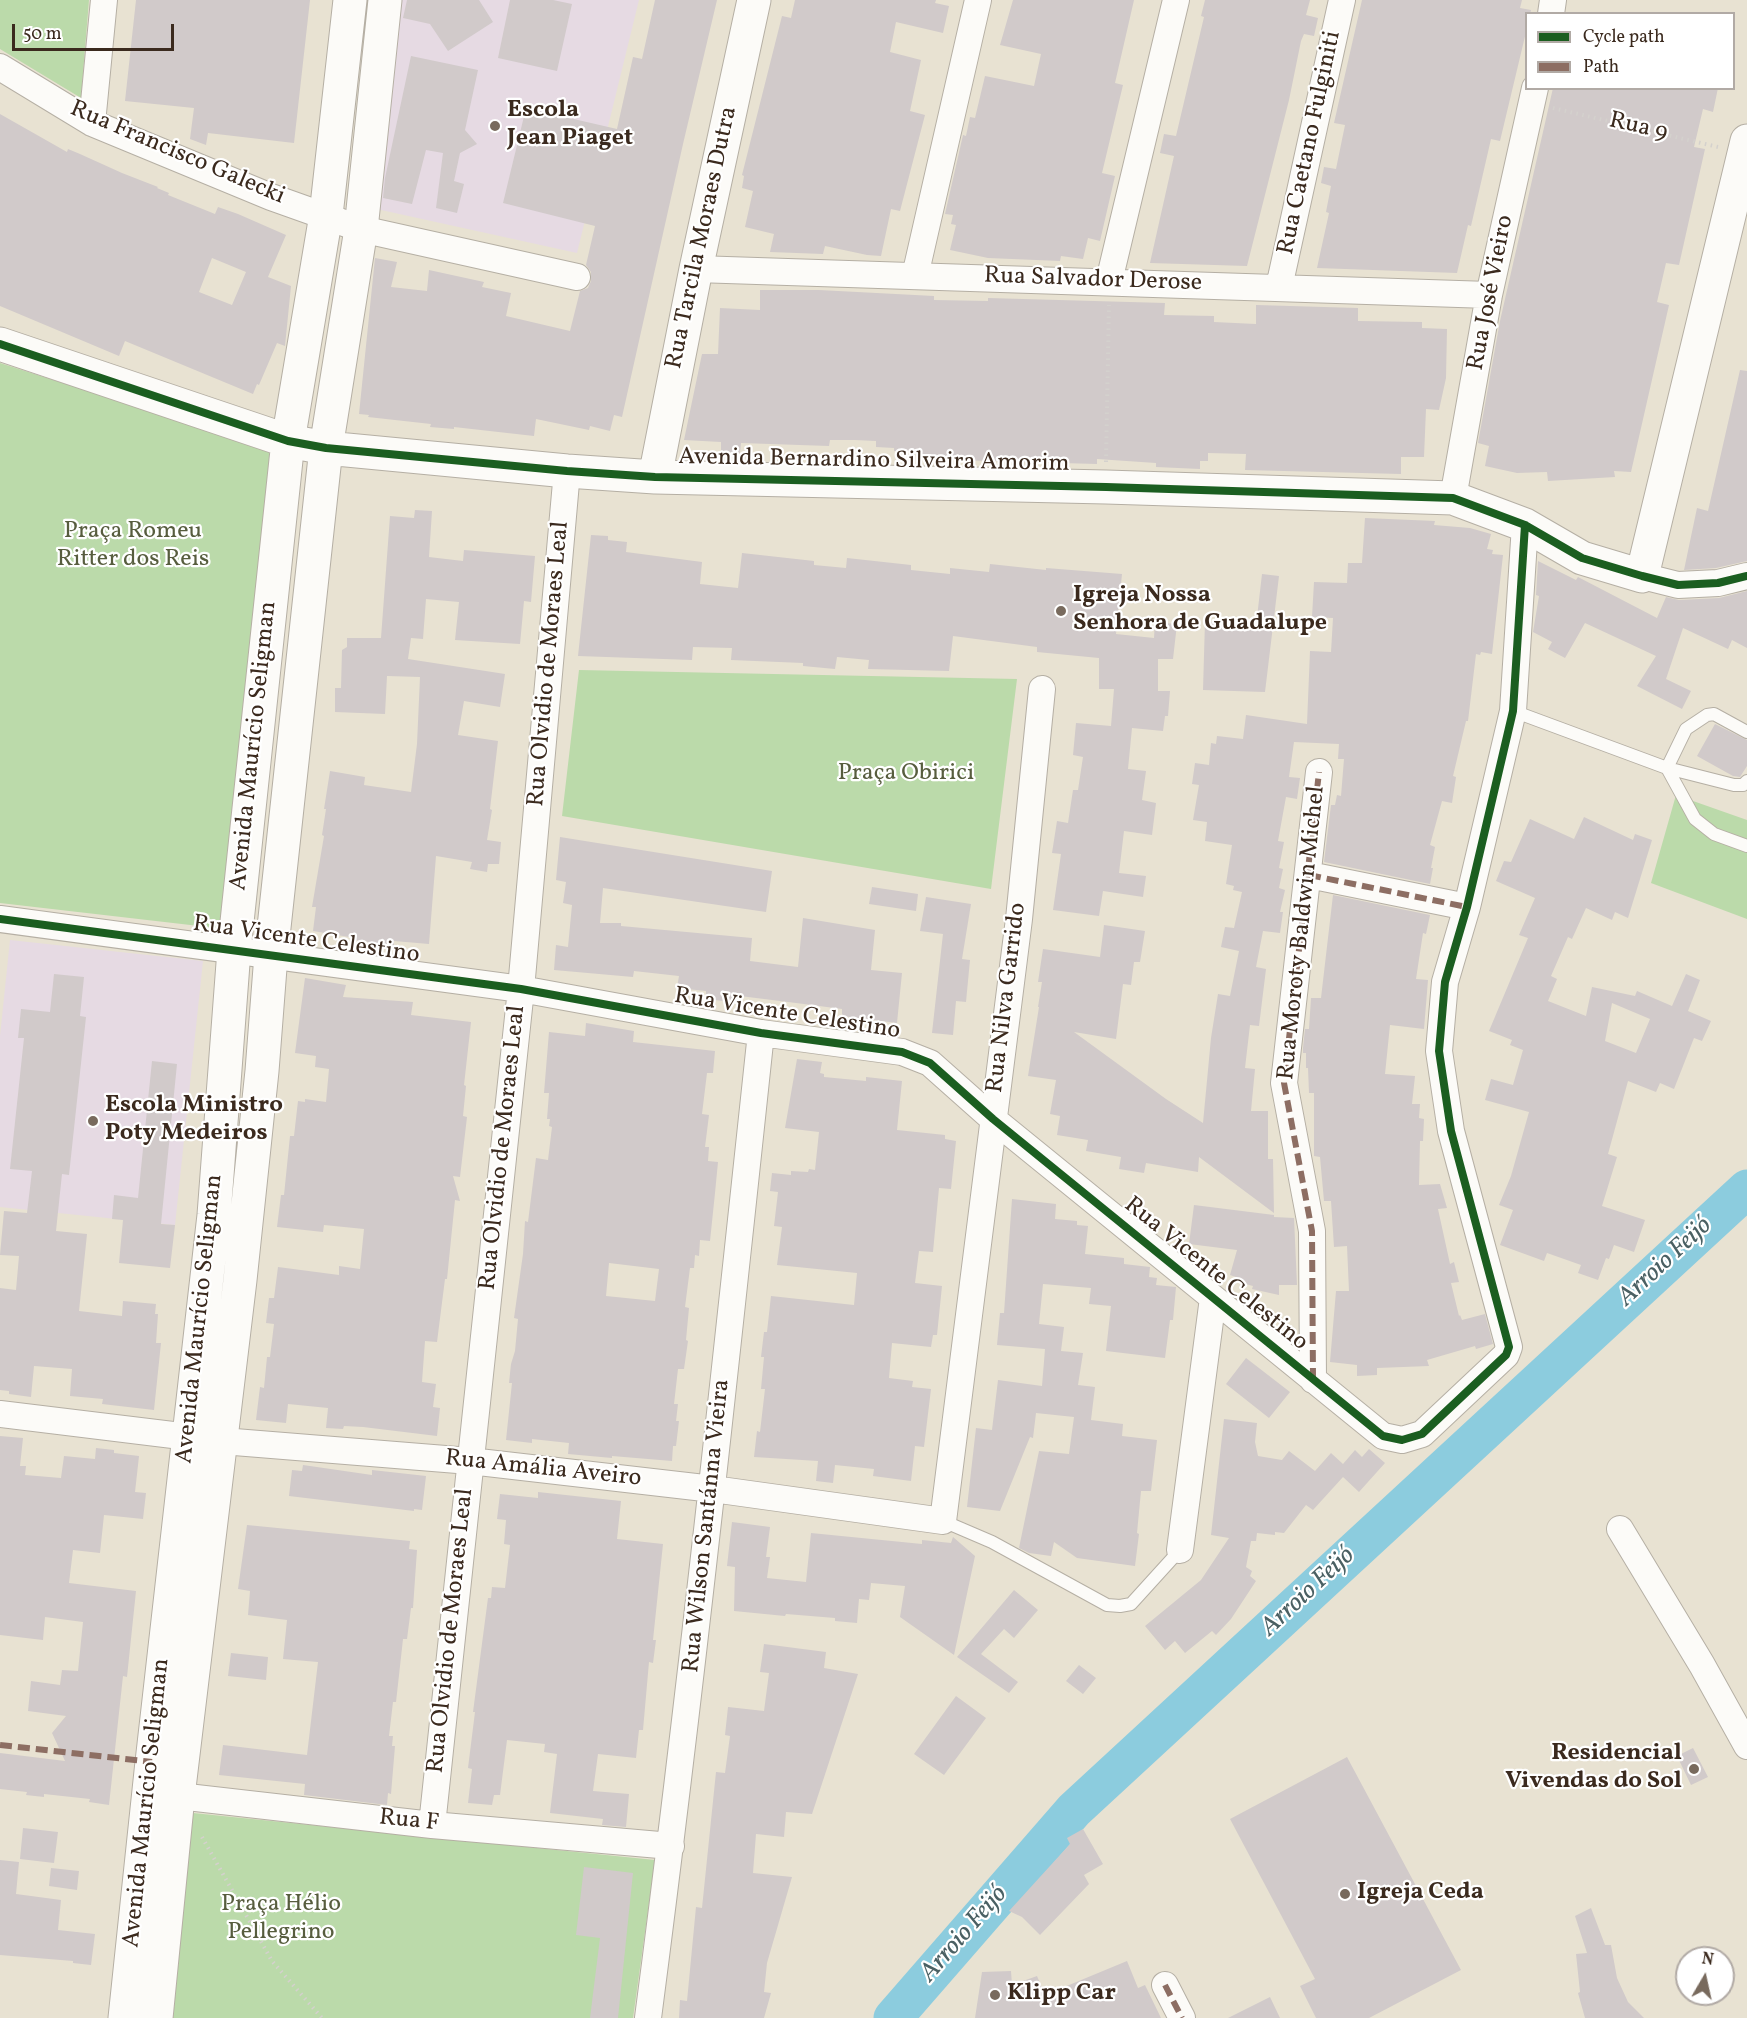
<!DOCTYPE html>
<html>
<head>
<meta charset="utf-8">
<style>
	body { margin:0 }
	#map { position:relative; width:1747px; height:2018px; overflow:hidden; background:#e8e2d2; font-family:Vollkorn,serif }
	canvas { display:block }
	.legend { position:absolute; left:1525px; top:12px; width:210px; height:78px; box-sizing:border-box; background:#fff; border:2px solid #b1aaa5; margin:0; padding:8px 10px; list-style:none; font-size:18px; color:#3b2a1e }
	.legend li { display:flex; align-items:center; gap:12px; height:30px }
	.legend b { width:30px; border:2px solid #b1aaa5 }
	.north { position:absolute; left:1675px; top:1946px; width:60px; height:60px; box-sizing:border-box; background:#fff; border:2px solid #b1aaa5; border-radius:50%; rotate:9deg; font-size:16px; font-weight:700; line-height:24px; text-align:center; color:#3b2a1e }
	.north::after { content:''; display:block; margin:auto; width:21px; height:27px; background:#786a5d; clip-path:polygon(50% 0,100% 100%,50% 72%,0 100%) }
	.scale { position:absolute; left:12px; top:24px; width:162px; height:27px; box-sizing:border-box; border:3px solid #3b2a1e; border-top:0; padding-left:8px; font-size:18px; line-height:21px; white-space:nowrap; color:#3b2a1e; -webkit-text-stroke:4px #fff; paint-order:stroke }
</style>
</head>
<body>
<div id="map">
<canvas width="1747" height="2018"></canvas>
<ul class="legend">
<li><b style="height:8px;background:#1b5e20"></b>Cycle path</li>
<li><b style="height:8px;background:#8d6e63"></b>Path</li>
</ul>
<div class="north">N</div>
<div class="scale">50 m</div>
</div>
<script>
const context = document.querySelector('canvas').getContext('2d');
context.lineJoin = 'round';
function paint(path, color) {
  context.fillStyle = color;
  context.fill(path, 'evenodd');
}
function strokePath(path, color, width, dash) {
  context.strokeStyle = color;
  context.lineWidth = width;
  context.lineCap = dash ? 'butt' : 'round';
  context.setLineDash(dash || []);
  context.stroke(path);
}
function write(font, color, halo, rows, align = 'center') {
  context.font = font + ' Vollkorn,serif';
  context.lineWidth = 4.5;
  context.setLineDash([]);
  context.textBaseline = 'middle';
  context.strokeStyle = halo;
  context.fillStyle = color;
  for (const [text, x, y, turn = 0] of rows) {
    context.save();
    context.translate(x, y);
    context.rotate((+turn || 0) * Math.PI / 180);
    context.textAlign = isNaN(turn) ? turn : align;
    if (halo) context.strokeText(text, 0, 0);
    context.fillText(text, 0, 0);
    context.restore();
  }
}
paint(new Path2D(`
	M395 0H639L577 253 372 208Z
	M10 940 203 961 175 1225 0 1207V1036Z`), '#e6dae3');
paint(new Path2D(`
	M0 0H89L81 98 0 49Z
	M0 363 279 452 225 929 0 903Z
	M579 670 1017 679 991 889 562 816Z
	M1676 795 1747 820V919L1651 883Z
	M193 1813 655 1860 633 2018H173Z`), '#bbdaaa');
strokePath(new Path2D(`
	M893 2018 1074 1810 1747 1189`), '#8cccde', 39);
paint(new Path2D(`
	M136 0H310L294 143 208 133 206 145 190 139 194 108 125 101Z
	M407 0H479L493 22 448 51 430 24 403 18Z
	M510 0H553L572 4 557 71 498 58Z
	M655 0H717L683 144 622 417 614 415 610 431 590 426 589 430 536 419 534 436 454 427V429L430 427 431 424 368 417 369 415 359 414 375 258 397 262 391 287 427 291 429 270 484 282 482 287 511 293 506 316 570 331 580 291 588 288 591 281V272L586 265 595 226 503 203 526 108 617 129 633 57 642 59Z
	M795 0H936L935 3 949 6 943 33 896 22 890 52 921 60 910 111 925 115 900 211 891 209 881 256 867 255 825 246 823 254 770 252 774 234 745 227 753 191 742 188 744 176 742 175 782 16 791 18Z
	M1013 0H1134L1115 83 1123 85 1102 173 1115 176 1100 241 1088 238 1083 259 1061 256 1060 261 988 258 950 250 956 225 951 224 953 215 945 214 963 135 966 136 970 117 975 118 985 76 1034 86 1041 54 1000 45Z
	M1205 0H1310L1306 15 1318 18 1314 36 1304 34 1301 41 1289 100 1247 266 1150 263 1174 156 1160 153 1164 134 1176 136 1204 17 1201 16Z
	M1362 0H1522L1520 8 1531 10 1530 14H1527V28L1500 141 1491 139 1471 226 1468 225 1457 273 1317 268 1329 213 1326 212 1331 186 1321 183 1324 167 1336 169 1345 125 1334 123Z
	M411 56 478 70 465 130 477 144 460 153 454 181 464 184 457 213 436 208 443 153 426 150 412 204 383 198 385 178Z
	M1553 88H1718L1713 112 1703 109 1694 147 1705 149 1679 265 1666 263 1657 302 1669 305 1631 472 1614 471 1615 477 1548 481 1547 472 1517 473 1485 466 1489 446 1478 443 1500 321Z
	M0 114 67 152 68 149 80 154 122 173 158 187 157 188 169 193 168 195 215 214 218 207 238 214 286 235 268 277 291 286 285 346 277 343 259 385 257 384 253 394 125 341 119 356 0 306ZM212 258 246 272 232 305 199 292Z
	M760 290H819L934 296V300L988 301V298L1165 303 1164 315 1214 316V322L1256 324V305L1358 308V321L1422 322V328L1447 329 1446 378 1439 410 1426 409 1424 457H1401V474L1245 470 1246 454 1208 453V461H1200V469L1156 467V463L1097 459V464L918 459 919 452 894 451V448L876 447V441L855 440H830L829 446 741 443 740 453 721 452V442L684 440 702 354H718L720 308 760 310Z
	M1740 370 1747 371V561L1716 568 1684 570 1697 508 1708 511Z
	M415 510 432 511 429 557 463 561 464 550 535 556 531 602 524 601 520 644 455 640 459 602 426 599 423 639 411 638 408 659 505 674 500 707 464 701 458 735 498 741 490 809 492 810 487 840 501 842 499 864H488L487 872 470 869 472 862 436 856 429 944 394 941V946L355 940V938L313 931 316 907H312L324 836 322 835 326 809H324L330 771 365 777 364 785 411 792 417 744 420 677 387 676 385 714 335 712V688H341L342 650 347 647V638H381L390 516 414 518Z
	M1365 518 1435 521 1434 525 1470 528 1491 534 1487 549 1493 550 1492 554 1503 555 1492 654 1481 652 1480 655 1476 654 1468 721H1466L1453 776 1456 777 1452 803 1442 801 1430 845 1435 847 1431 868H1433L1430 884 1324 862 1331 805H1335L1337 795 1341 796 1344 759H1338L1339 744 1294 742 1289 777 1300 778 1297 799 1286 797 1278 841 1284 842 1279 868 1283 869 1279 888 1285 890 1280 912H1283L1280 933 1263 931 1256 967 1266 969 1259 1026 1250 1025 1245 1068 1255 1069 1251 1111H1268V1159H1273L1274 1213 1199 1157 1198 1172 1146 1163 1144 1173 1119 1169 1121 1157 1086 1151 1088 1140 1057 1135 1060 1116 1050 1114 1056 1080 1028 1076 1039 1007H1038L1042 982H1038L1043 949 1100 957 1104 925 1145 931 1140 962H1134L1131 985 1123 984 1116 1039 1074 1032 1166 1099 1203 1123 1211 1038 1218 994 1230 996 1239 951 1221 947 1225 927 1234 928 1242 892 1233 890 1234 886 1226 884 1232 845 1205 841 1207 822 1193 820 1199 785 1192 784 1195 763 1209 765 1211 743 1216 744 1217 736 1243 739 1246 715 1307 724 1310 651 1331 652 1333 618 1312 617 1314 582 1347 583 1348 563H1362Z
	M591 535 608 536V540L627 542 626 552 702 562 700 584 738 588 742 553 814 561V565L846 568 847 558 911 565V570L950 574V568L989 572 990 564 1046 570V568L1122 574 1116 634 1154 638 1155 622 1177 624 1173 659H1158V691H1170L1168 716H1165L1163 731 1132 728 1128 769 1146 771 1142 800 1156 803 1152 835 1124 831 1119 873 1146 876 1143 897 1103 891 1099 916 1053 910 1061 854 1052 853 1057 821 1068 823 1073 790H1078L1083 757 1073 755 1076 723 1111 726 1114 689H1099V658L1037 652V647L953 636 949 671 868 669 869 660 837 657 835 669 803 666V663L731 660 732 648 693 647 692 660 578 656Z
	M1538 561 1576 580 1578 577 1657 618 1666 597 1679 600 1719 598 1747 591V648L1732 640 1728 649 1683 628 1666 679 1691 691 1682 709 1637 686 1656 656 1585 623 1565 658 1548 649 1552 642 1533 632 1539 596 1536 595Z
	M1262 574 1279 576 1265 692 1203 690 1205 621 1256 626Z
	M1715 724 1747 740V766L1740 777 1733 776 1697 756Z
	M1584 817 1633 840 1635 834 1652 840 1628 918 1615 912 1612 920 1586 908 1572 939 1568 937 1551 976 1557 979 1548 1001 1586 1016 1592 987 1635 996 1637 991 1672 1006 1686 974 1700 980 1688 1011 1711 1021 1702 1041 1694 1038 1674 1089 1660 1083 1656 1092 1628 1081 1608 1154 1617 1157 1602 1206 1645 1220 1634 1252 1614 1245 1609 1259 1606 1258 1598 1280 1578 1273 1581 1265 1547 1253 1544 1261 1500 1245 1513 1210 1499 1205 1511 1176 1529 1112 1485 1100 1491 1079 1513 1085 1523 1050 1510 1045 1512 1040 1489 1031 1528 938 1519 935 1535 898 1496 881 1504 861 1511 862 1530 819 1574 839ZM1612 1003 1650 1019 1636 1053 1605 1041Z
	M560 837 772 871 766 912 603 888 600 923H621V926L752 938 750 961 798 967 803 918 875 930 871 970 902 973 897 1023 842 1016V1009L804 1004 732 995V1002L706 999V991L677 988 679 976 634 971 633 977 554 970 556 945 568 947 572 905 563 903 566 882 556 880Z
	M872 887 918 894 916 911 869 904Z
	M1333 895 1430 915 1426 934 1423 933 1416 979 1428 980 1424 1029 1390 1025 1385 1074 1415 1076 1412 1104H1420L1419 1118 1424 1119 1423 1141H1420L1419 1185 1440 1184 1447 1208 1438 1209 1450 1264 1454 1262 1459 1282 1451 1283 1459 1316 1460 1315 1462 1320 1485 1314 1493 1344 1476 1349 1475 1346 1427 1360 1429 1366 1377 1368V1375L1357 1376V1365L1330 1362 1336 1291H1349L1347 1246 1334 1247 1331 1201H1324L1320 1157 1314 1156V1093H1309L1308 1068H1306V1053H1303V1048L1305 1029H1309L1311 998H1321Z
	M926 897 971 904 962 959 970 960 966 1002 956 1001 953 1035 932 1033 943 934 920 931Z
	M54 974 84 977 80 1016 86 1017 69 1175 62 1174 56 1231 87 1234 79 1311 122 1316 123 1301 156 1304 155 1314H158L156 1343H161L154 1410 102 1404 103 1399 70 1396 72 1369 34 1366 31 1397 9 1394V1391L0 1390V1288L16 1290 19 1256 0 1255 4 1211 27 1213 32 1171 10 1169 24 1038H18L21 1009 50 1012Z
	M305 978 346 985 343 997 413 1002 411 1015 471 1022 464 1085 466 1086 463 1116 467 1117 460 1177 453 1176 460 1201 455 1200 447 1279H445L437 1342 425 1341 422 1382 436 1384 433 1407 440 1408 437 1436 363 1427 344 1426 343 1429 326 1428 328 1408 288 1404 286 1423 256 1420 260 1387 264 1388 267 1357H270L274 1324 266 1323 269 1298H274L278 1267 339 1275V1266L360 1269 364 1229 324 1225 323 1232 277 1227 281 1195H284L290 1136H294L298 1101 305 1102V1099L326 1102 329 1069 315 1067 316 1056 295 1053Z
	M586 1023 634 1031 633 1042 715 1051 713 1073H707L702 1114 709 1115 705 1147H709L708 1161 718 1162 715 1193 710 1241 700 1240 699 1256 695 1255 694 1268H690L685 1307 689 1308 686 1340 688 1341 684 1369H678L674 1404H678L676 1421H679L676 1446H673L672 1461 612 1456V1458L568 1454 569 1443 532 1439V1443L506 1440 512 1383H509L511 1364 515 1351 518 1319 514 1318 523 1254 525 1221 528 1222 536 1158 548 1160 552 1127 549 1126 550 1119H547L549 1093H544L549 1032 585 1036ZM609 1263 659 1269 655 1301 606 1296Z
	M797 1059 822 1062 820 1073 824 1074V1077L866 1081V1077L902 1081 897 1130 945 1135V1139L956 1141 951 1189 939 1188 933 1252 919 1251 915 1283 942 1286 937 1335H933L931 1347 892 1343 889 1378 913 1381 912 1387 931 1389 924 1447 915 1446 911 1481 873 1476 874 1469 835 1465 833 1483 816 1481 818 1461 754 1457 757 1431 760 1432 765 1389H761L764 1357H761L764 1332H767L771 1296 854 1305 857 1273 777 1265 782 1227 774 1226 778 1192 770 1191 772 1173 791 1175V1171L808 1172 809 1169 815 1170 819 1132 785 1128Z
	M152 1061 177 1064 161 1224 175 1225 170 1268 119 1263 123 1220 112 1219 114 1195 138 1198Z
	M1012 1199 1056 1204 1055 1219 1077 1221V1225L1088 1226 1085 1254 1124 1258V1264L1150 1267 1149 1277 1157 1278 1156 1285 1176 1287 1173 1320H1170L1165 1358 1106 1351 1111 1306 1089 1304 1091 1288 1043 1284 1039 1324 1064 1327 1061 1351 1083 1353 1078 1385 1095 1387 1091 1420 1123 1424 1122 1436 1157 1440 1151 1491H1141L1137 1533 1139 1534 1135 1566 1077 1558 1054 1542 1051 1556 1029 1553 1019 1548 1039 1451 1069 1454 1074 1417 1036 1413 1033 1438 1030 1437 1000 1511 967 1507 976 1428 992 1430 998 1380 1042 1386 1045 1349 997 1345 1000 1313H1004Z
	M1194 1205 1274 1215V1217L1294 1218 1297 1285H1279V1295L1252 1289 1253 1286 1238 1282 1239 1278 1230 1275 1237 1250 1189 1244Z
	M1246 1358 1290 1392 1269 1418 1226 1384Z
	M1224 1419 1257 1423 1255 1442 1258 1456 1282 1460 1289 1451 1315 1471 1331 1453 1343 1464 1355 1450 1362 1457 1369 1449 1385 1463 1359 1492 1343 1477 1313 1510 1306 1505 1284 1533 1275 1532V1535L1257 1533 1256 1541H1251L1246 1567 1252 1571 1250 1576 1256 1581 1231 1619 1216 1635 1212 1631 1185 1653 1175 1641 1165 1650 1145 1626 1201 1580 1229 1538 1211 1535Z
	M0 1436 23 1438 20 1466H26L25 1475 61 1478 64 1456 95 1459 96 1448 114 1450V1453L139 1456 135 1492 146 1493 143 1519 104 1515 100 1553 73 1550 69 1583 136 1591 127 1677 123 1676 109 1805 89 1802 90 1799 44 1794V1797L26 1795 27 1792 0 1789V1753L65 1761 52 1733 66 1716 28 1711 31 1681 60 1685 62 1670 78 1671 83 1622 45 1617 43 1640 0 1635Z
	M303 1465 372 1475V1470L426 1476 422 1510 414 1509V1511L289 1496 292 1470 302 1471Z
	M538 1492 621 1501 617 1539 663 1544 653 1640H656L653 1663 649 1662 643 1730H639L636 1758 598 1754 593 1791 629 1794 626 1827 602 1825 603 1819 550 1813 557 1754 544 1752 545 1744 507 1740 500 1795H494L492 1805 468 1803 472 1769 468 1768 475 1712H473L488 1598H491L492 1587 505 1588 510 1545 504 1544 506 1520 497 1519 500 1494 538 1498Z
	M732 1522 770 1527 766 1557H770L767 1578 806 1582 811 1533 922 1544V1540L951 1543 953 1537 975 1556 954 1655 900 1617 905 1586 871 1583 869 1600 859 1599 857 1623 835 1621V1618L786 1614 785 1616 734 1611 735 1567 727 1566Z
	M247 1525 410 1541 409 1549 417 1550 413 1608H411L407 1639H403L396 1702H393L389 1736H393L392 1746H395L391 1794 388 1793 387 1805 304 1795 305 1784 219 1775 223 1745 307 1755 318 1662 283 1659 287 1620 248 1615 250 1591 238 1589Z
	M1014 1590 1038 1610 1014 1638 1004 1629 981 1654 1018 1682 1009 1693 957 1657Z
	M764 1644 826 1652 824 1668 858 1674 812 1814 786 1812 784 1837 756 1834 753 1873 792 1877 767 1963 764 1992 771 1993 764 2018H679L680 2000 687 2001 696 1907 702 1908 716 1772 725 1773 730 1736 725 1735 728 1707 764 1711 769 1673 760 1672Z
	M231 1653 268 1657 266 1680 228 1676Z
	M1079 1665 1096 1678 1083 1694 1066 1681Z
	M956 1696 986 1718 944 1775 914 1754Z
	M1693 1748 1708 1777 1691 1785 1677 1756Z
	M1347 1757 1461 1970 1369 2018H1316L1300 1986 1315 1979 1230 1819Z
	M23 1828 58 1832 54 1863 20 1859Z
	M1083 1829 1103 1864 1084 1875 1089 1884 1040 1935 1022 1917 1009 1911 1070 1844 1067 1838Z
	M0 1860 19 1862 16 1894 61 1900 58 1930 95 1934 91 1965 73 1963V1961L0 1955Z
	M584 1867 633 1873 618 2018H590L600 1938 576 1935Z
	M51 1868 79 1871 77 1890 49 1886Z
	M1591 1908 1605 1945H1611L1617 1978 1628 2002 1644 2018H1585L1578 1993 1580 1992 1576 1954 1587 1953 1575 1916Z
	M1127 1961 1138 1988 1145 1985 1161 2018H975L982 1972 1011 1971 1012 1985 1037 1976 1045 1995Z
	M1270 1997 1280 2018H1228Z`), '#d1caca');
const lane = new Path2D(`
	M1513 711 1667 768 1734 785H1743L1747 781
	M1667 768 1695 819 1714 834 1747 846
	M1667 768 1686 729 1707 715 1714 714 1747 732
	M943 1521 992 1542 1107 1605 1120 1606 1131 1604 1180 1550`);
const street = new Path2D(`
	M1551 14 1553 0
	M0 67 92 123 271 197 361 229 577 277
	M92 123 104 0
	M696 269 1489 295
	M915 276 978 0
	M1109 281 1176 0
	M1279 287 1342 0
	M1453 498 1489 295 1535 88
	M1642 576 1678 585 1718 583 1747 576
	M1309 875 1467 907
	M0 919 521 989 761 1033 902 1052 930 1063 993 1119 1383 1436 1402 1440 1422 1434 1506 1355 1509 1347 1451 1131 1439 1051 1445 982 1467 907 1513 711 1525 525
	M1313 1380 1312 1231 1284 1083 1319 772
	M0 1414 222 1441 470 1461 713 1489 943 1521 1019 919 1042 689
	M1620 1529 1702 1665 1747 1746
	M1180 1550 1213 1298
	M161 1794 432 1825 671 1846
	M432 1825 521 989 567 471
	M1165 1985 1182 2018
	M648 2018C691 1690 726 1362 761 1033`);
const secondary = new Path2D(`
	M0 344 288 441 326 448 567 471 655 477 1106 487 1453 498 1525 525 1582 558 1642 576 1747 141
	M655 477 696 269 754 0
	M125 2018 152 1762 214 1215 234 950 288 441 326 215 350 0
	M156 2018 178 1796 240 1280 262 1071 271 955 326 448 361 229 385 0`);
strokePath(lane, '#b5afa4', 14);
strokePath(street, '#b5afa4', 28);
strokePath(secondary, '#b5afa4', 35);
strokePath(new Path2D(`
	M1553 108 1718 147
	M1106 462 1109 305
	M202 1837 272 1961 322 2018`), '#d4d1cd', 4, [1.5, 4.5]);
strokePath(lane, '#fcfbf8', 12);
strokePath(street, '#fcfbf8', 26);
strokePath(secondary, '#fcfbf8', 33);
strokePath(new Path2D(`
	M1309 875 1467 907
	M1313 1380 1312 1231 1284 1083 1319 772
	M0 1745 152 1762
	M1165 1985 1182 2018`), '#8d6e63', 6, [12, 6]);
strokePath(new Path2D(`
	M0 344 288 441 326 448 567 471 655 477 1106 487 1453 498 1525 525 1582 558 1642 576 1678 585 1718 583 1747 576
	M0 919 521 989 761 1033 902 1052 930 1063 993 1119 1383 1436 1402 1440 1422 1434 1506 1355 1509 1347 1451 1131 1439 1051 1445 982 1467 907 1513 711 1525 525`), '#1b5e20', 8);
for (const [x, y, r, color] of [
	[495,126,6,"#786a5d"],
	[1061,611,6,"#786a5d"],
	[93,1121,6,"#786a5d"],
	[1694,1769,6,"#786a5d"],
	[1345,1894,6,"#786a5d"],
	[995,1995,6,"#786a5d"]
]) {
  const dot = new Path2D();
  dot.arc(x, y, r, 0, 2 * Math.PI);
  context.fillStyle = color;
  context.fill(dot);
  strokePath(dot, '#fff', 2);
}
write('bold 24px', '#3b2a1e', '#fff', [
	["Escola",507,112],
	["Jean Piaget",507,140],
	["Igreja Nossa",1073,597],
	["Senhora de Guadalupe",1073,625],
	["Escola Ministro",105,1107],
	["Poty Medeiros",105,1135],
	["Residencial",1682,1755,"right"],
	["Vivendas do Sol",1682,1783,"right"],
	["Igreja Ceda",1357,1894],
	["Klipp Car",1007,1995]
], 'left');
write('24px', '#3b2a1e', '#fff', [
	["Rua 9",1638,128,13],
	["Rua Caetano Fulginiti",1311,143,-78],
	["Rua Francisco Galecki",177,154,23],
	["Rua Tarcila Moraes Dutra",703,238,-78],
	["Rua Salvador Derose",1093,281,2],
	["Rua José Vieiro",1492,293,-79],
	["Avenida Bernardino Silveira Amorim",874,462,1],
	["Rua Olvidio de Moraes Leal",550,664,-85],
	["Avenida Maurício Seligman",255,746,-84],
	["Rua Moroty Baldwin Michel",1303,933,-84],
	["Rua Vicente Celestino",306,941,8],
	["Rua Nilva Garrido",1008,998,-83],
	["Rua Vicente Celestino",787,1015,9],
	["Rua Olvidio de Moraes Leal",504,1148,-84],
	["Rua Vicente Celestino",1215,1275,39],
	["Avenida Maurício Seligman",201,1319,-84],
	["Rua Amália Aveiro",543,1470,6],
	["Rua Wilson Santánna Vieira",708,1526,-84],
	["Rua Olvidio de Moraes Leal",452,1631,-84],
	["Avenida Maurício Seligman",148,1803,-84],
	["Rua F",409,1822,6]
]);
write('24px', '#575d3e', '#fff', [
	["Praça Romeu",133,533],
	["Ritter dos Reis",133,561],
	["Praça Obirici",906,775],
	["Praça Hélio",281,1906],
	["Pellegrino",281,1934]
]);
write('italic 26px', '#4a6063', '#fff', [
	["Arroio Feijó",1666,1263,-43],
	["Arroio Feijó",1309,1593,-43],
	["Arroio Feijó",965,1935,-49]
]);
</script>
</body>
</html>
